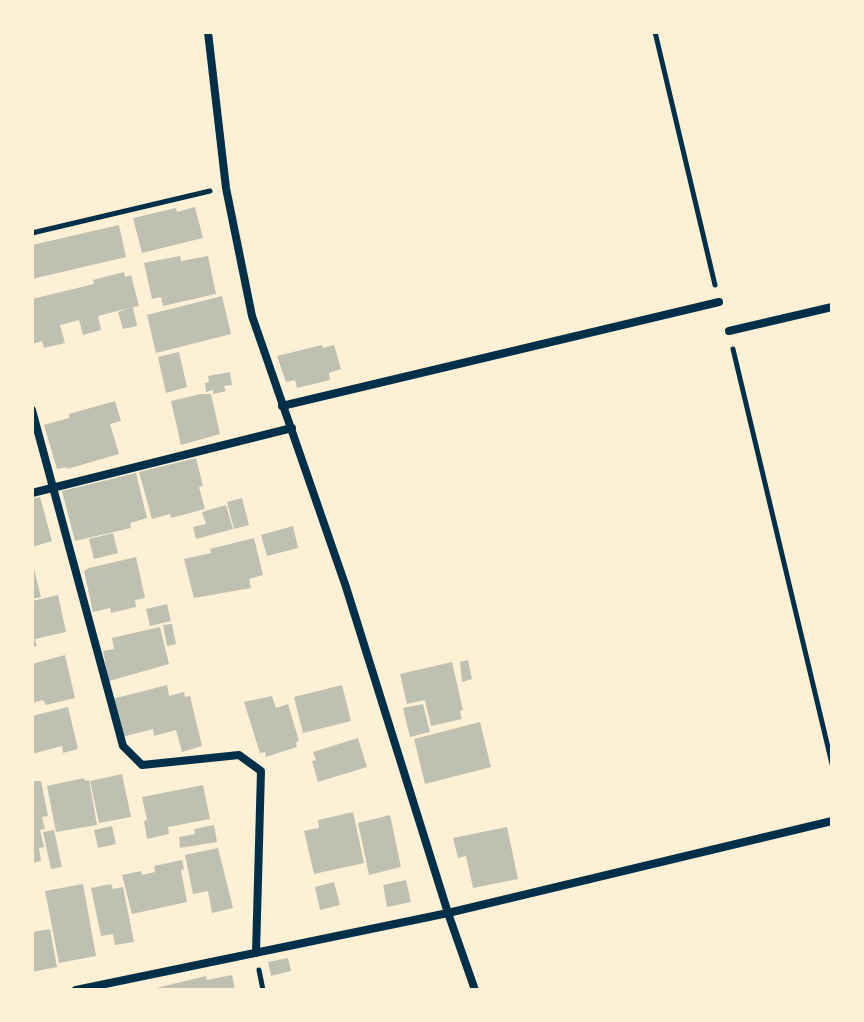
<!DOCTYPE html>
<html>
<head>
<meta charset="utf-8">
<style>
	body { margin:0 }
	#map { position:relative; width:864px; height:1022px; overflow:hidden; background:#fdf0d5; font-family:Literata,serif }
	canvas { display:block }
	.frame { position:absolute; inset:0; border:34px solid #fdf0d5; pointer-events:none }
</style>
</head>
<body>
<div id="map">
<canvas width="864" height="1022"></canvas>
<div class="frame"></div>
</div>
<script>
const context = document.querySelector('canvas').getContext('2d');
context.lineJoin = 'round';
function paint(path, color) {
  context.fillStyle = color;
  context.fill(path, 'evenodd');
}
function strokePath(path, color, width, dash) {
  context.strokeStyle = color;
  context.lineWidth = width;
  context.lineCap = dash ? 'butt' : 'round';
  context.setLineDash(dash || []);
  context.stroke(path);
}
paint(new Path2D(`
	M195 207 203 238 142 253 133 218 176 208 177 212Z
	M119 225 126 257 32 279V245Z
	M180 256 181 261 208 256 216 294 163 306 161 297 152 299 144 263Z
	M124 272 125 277 131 275 139 306 133 307 137 326 123 329 118 312 129 308 98 316 101 330 83 335 79 320 60 325 65 343 44 348 42 341 32 344V299L94 284 93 280Z
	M222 296 231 334 156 353 147 315Z
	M322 345 323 348 334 345 341 369 329 373 330 380 297 388 295 380 286 382 277 356Z
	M179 352 187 387 166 393 158 357Z
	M230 372 232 385 224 386 226 391 213 394V390L206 392 205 383 209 382 208 376Z
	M201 394H211L220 434 181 445 171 401Z
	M115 401 121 421 110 424 119 454 67 469V467L57 469 44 425 69 418V414Z
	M196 458 203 486 199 487 205 509 171 518 170 514 152 519 139 472Z
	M136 473 147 518 130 523 131 528 75 541 62 491Z
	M40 497 52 541 32 547V499Z
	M242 498 249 525 234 529 227 502Z
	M226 505 233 529 196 539 193 527 206 524 202 512Z
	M293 526 298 548 267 556 261 535Z
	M113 533 118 553 94 559 89 539Z
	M254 538 263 575 249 579 251 588 194 598 184 559 211 553 210 549Z
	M136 557 145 598 135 600 136 607 111 613 110 608 93 612 84 571 89 568Z
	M32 561 41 597 32 599Z
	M58 595 66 632 35 639 37 646 32 647V601Z
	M167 604 171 621 150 626 146 609Z
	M172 624 176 644 167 646 163 625Z
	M160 627 169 664 109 681 103 651 114 649 112 638Z
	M65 655 75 698 46 705 43 700 32 703V664Z
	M468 660 472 679 462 682 460 662Z
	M452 662 463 710 460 711 462 719 431 726 425 700 407 704 400 674Z
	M167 685 169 696 184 692 185 697 190 696 202 746 182 752 176 730 154 736 153 729 122 737 112 699Z
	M342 685 351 721 303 733 294 697Z
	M272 696 276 708 288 704 299 741 296 742 297 747 266 757 265 752 260 753 244 702Z
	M423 704 430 732 410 737 403 708Z
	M68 707 78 749 63 753 62 746 32 754V716Z
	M480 722 491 767 425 784 414 739Z
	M358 738 367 767 318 782 312 761 316 760 313 752Z
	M122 774 131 817 99 823 90 781Z
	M84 778 85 781 89 780 97 825 56 832 47 786Z
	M32 781H41L48 816 42 817 45 829 40 830 44 847 39 848 41 861 32 863Z
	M203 785 210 819 168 827 169 834 147 839 144 821 147 820 142 797Z
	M353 812 364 863 314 874 304 831 319 828 318 820Z
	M390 815 401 867 369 875 358 823Z
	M214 825 217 842 180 848 179 837 195 834 194 829Z
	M112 826 116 844 98 848 94 830Z
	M507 827 518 879 473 888 466 856 458 858 453 838Z
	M54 830 62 867 51 869 43 832Z
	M218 848 233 908 212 913 208 891 193 894 185 855Z
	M182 860 184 869 181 870 187 902 132 914 122 875 141 871 142 875 155 872 154 866Z
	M406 880 411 902 387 907 383 885Z
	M334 882 340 905 320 910 315 887Z
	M83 884 96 956 59 963 45 891Z
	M111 884 113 889 123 887 134 942 115 945 113 934 101 936 91 888Z
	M50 929 57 967 32 972V932Z
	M288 958 291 971 271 976 268 962Z
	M232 975 235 990H148L206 976 207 980Z`), '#bec0b2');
strokePath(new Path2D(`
	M655 32 715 285
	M32 233 210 191
	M733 349 832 764
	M259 970 263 990`), '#003049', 5);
strokePath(new Path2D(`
	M208 32 226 188 252 316 346 587 448 913 475 990
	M729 331 832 307
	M282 406 719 302
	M32 410 123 746 142 765 239 755 261 771 256 953
	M32 493 292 428
	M76 990 448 913 832 821`), '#003049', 8);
</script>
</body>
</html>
